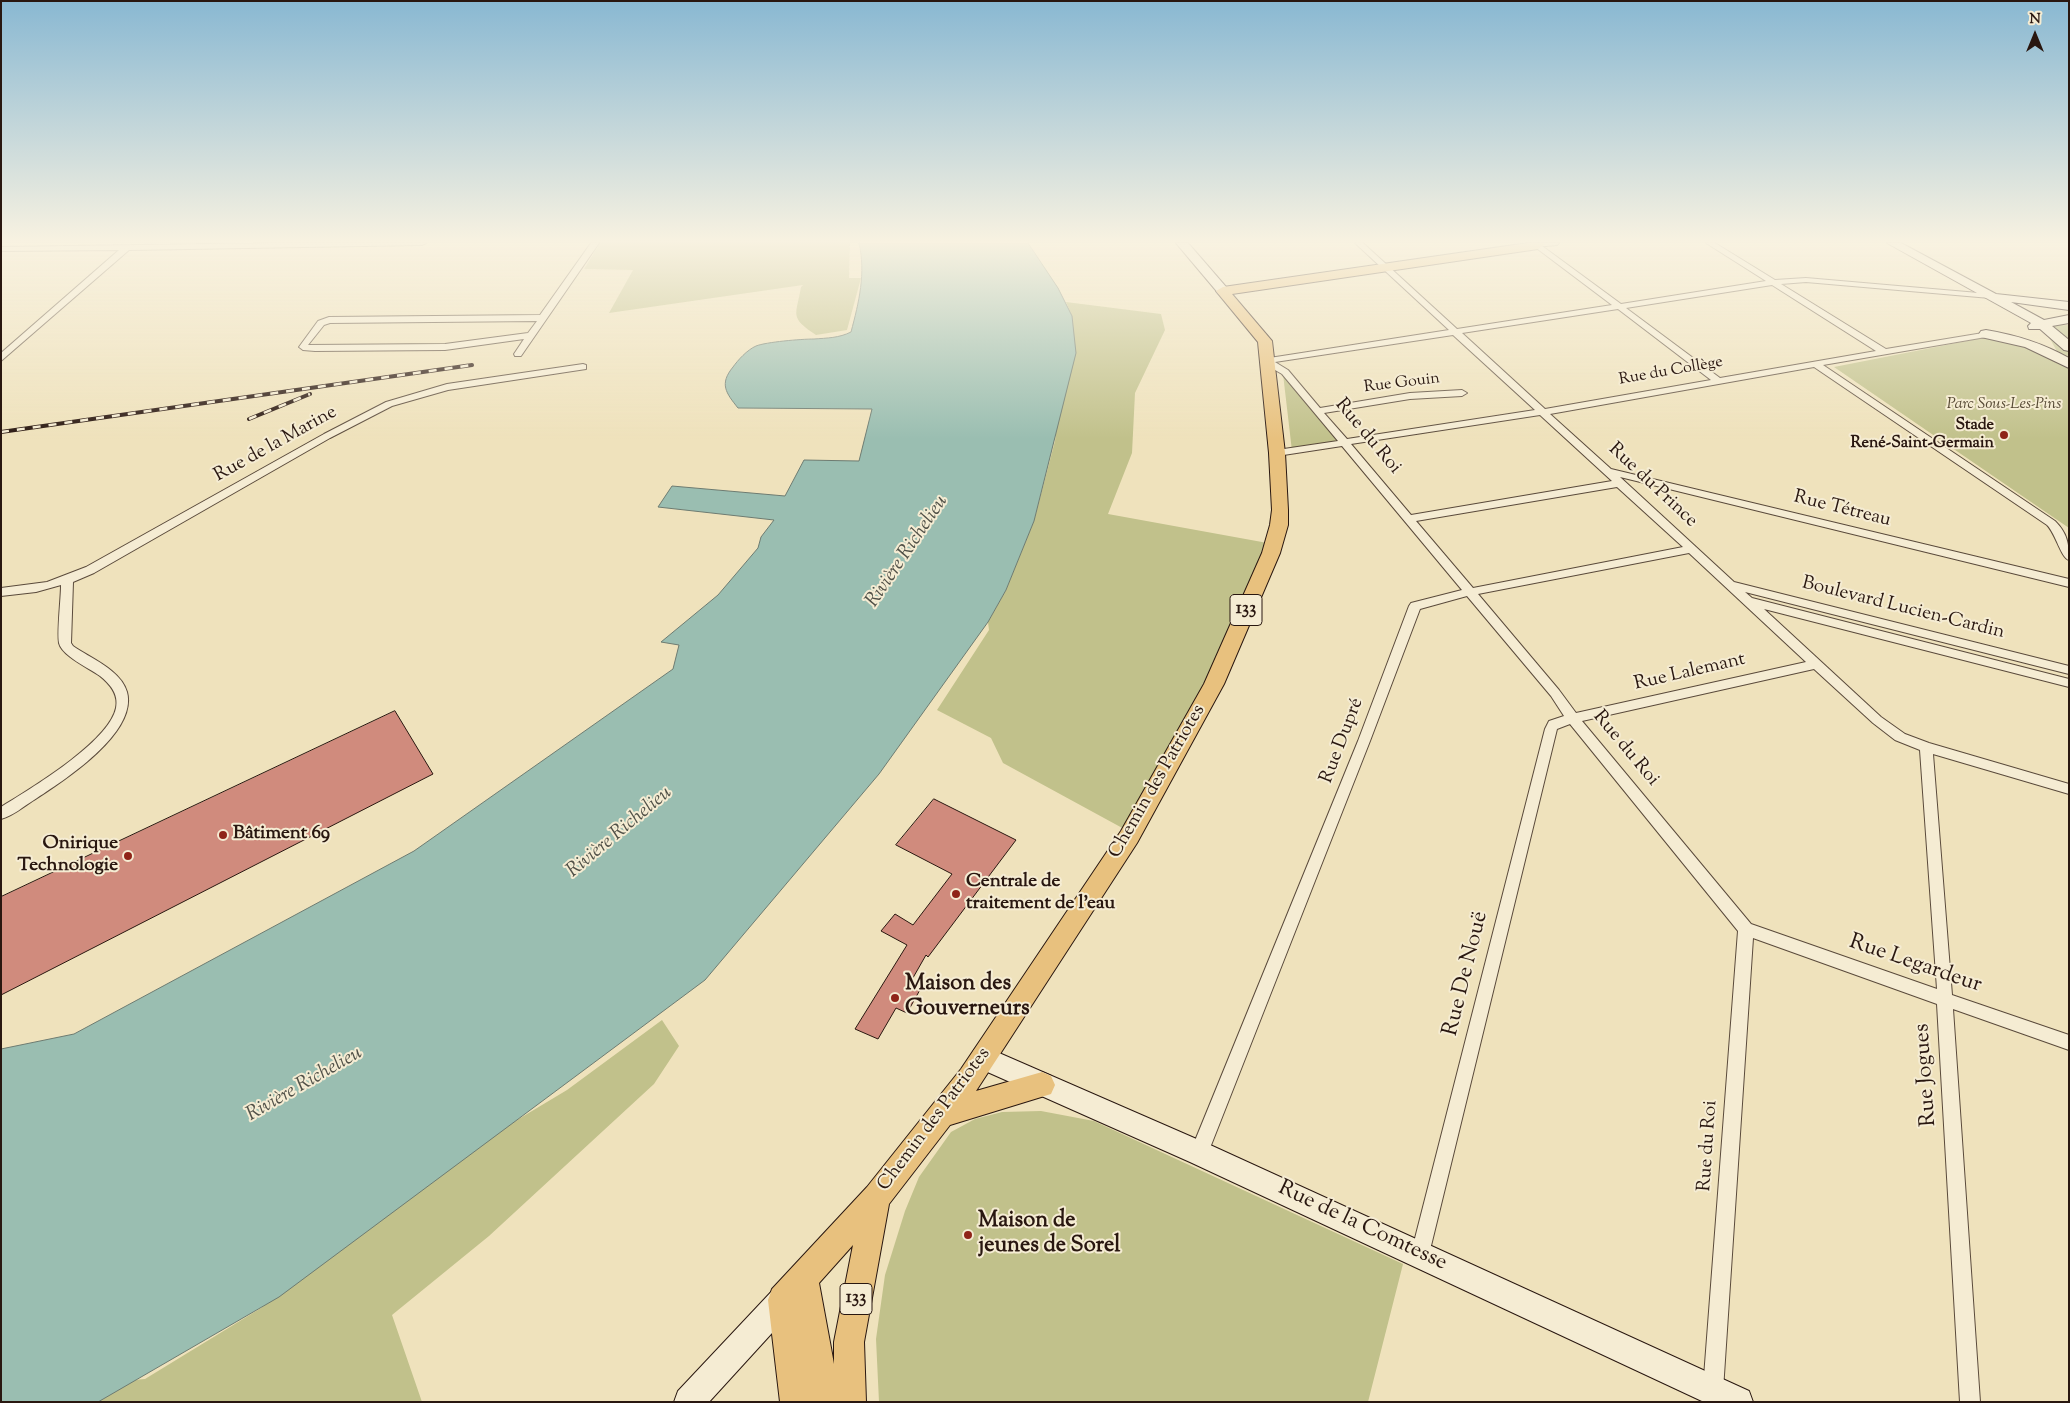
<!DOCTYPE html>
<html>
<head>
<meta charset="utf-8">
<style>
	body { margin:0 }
	#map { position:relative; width:2070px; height:1403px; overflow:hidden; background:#efe2bc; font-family:"Sorts Mill Goudy",serif }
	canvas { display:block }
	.frame { position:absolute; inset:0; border:2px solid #291710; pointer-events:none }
	.north { position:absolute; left:2010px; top:10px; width:50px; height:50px; -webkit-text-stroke:4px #f5ecd3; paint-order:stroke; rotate:0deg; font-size:14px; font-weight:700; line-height:20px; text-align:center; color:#291710 }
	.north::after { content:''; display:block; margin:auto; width:18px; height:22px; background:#291710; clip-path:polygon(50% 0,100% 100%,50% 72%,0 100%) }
</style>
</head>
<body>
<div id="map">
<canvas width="2070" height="1403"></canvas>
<div class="frame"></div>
<div class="north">N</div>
</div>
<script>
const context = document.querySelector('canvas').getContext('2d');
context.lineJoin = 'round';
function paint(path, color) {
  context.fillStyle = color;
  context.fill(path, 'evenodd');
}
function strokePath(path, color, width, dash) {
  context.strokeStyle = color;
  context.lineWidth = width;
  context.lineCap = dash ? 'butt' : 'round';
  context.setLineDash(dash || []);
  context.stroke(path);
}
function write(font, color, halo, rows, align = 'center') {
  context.font = font + ' "Sorts Mill Goudy",serif';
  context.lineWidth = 4;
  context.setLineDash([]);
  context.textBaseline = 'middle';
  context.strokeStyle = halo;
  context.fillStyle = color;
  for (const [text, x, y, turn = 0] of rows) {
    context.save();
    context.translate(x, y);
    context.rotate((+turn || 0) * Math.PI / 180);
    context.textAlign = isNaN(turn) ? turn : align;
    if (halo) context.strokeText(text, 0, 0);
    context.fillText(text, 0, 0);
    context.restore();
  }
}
paint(new Path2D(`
	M600 243H850L849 278H861L847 330 816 335C789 317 796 316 801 287L803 285 609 313 633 270 584 269Z
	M1066 302 1161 314 1165 330 1135 393 1132 453 1108 514 1273 544 1214 684 1126 830 1003 763 991 738 937 710 989 630 988 622 1006 590 1034 521 1055 441 1072 316Z
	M2069 325V360L2060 357 2043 326Z
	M1992 336C2020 340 2044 354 2069 368V528L1834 367Z
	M1283 374 1341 443 1292 451Z
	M662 1020 679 1046 654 1084 489 1236 392 1315 422 1402H98L97 1383 145 1379 261 1308 457 1156 567 1090Z
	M1041 1111 1094 1121 1403 1264 1368 1402H879L876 1339 885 1275 905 1211 919 1177 951 1132 975 1119 1002 1112Z`), '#c1c18b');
const water = new Path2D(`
	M859 243H1028L1058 288 1072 316 1076 353 1034 521 1006 590 988 622 879 774 705 980 279 1297 98 1402H1V1049L74 1034 414 851 673 669 679 645 661 642 718 595 758 548 761 537 774 520 658 507 672 486 785 496 804 460 859 461 872 409 738 408C726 393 719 384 733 367 738 360 747 350 756 346 766 342 801 339 814 339 827 338 839 338 851 332 859 302 866 273 859 243Z`);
paint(water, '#9abeb1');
strokePath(water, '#6d7b71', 1);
const building = new Path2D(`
	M395 711 433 774 1 995V897Z
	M934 799 1016 840 928 957 926 955 910 983 921 988 907 1013 896 1008 878 1039 855 1029 907 945 881 931 895 914 913 925 952 874 896 845Z`);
paint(building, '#d08b7d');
strokePath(building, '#291710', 1);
const street = new Path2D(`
	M279 243H426L422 245 129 250 1 361V353L119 250 1 251V247Z
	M591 243H599L521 356H515L514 354 524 339 445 350 315 351 303 350 299 347 318 321 329 317 540 315ZM537 321 528 333 445 344 308 345 324 325 330 323Z
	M1355 243H1363L1457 329 1612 305 1535 247 1534 245 1538 243 1621 304 1766 281 1706 243H1715L1775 280 1806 278 1990 294 1994 296 1990 298 1806 282 1781 284 1886 349 1989 332 1990 334 1986 337 1823 365 2055 521C2067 533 2069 543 2069 560 2061 558 2056 534 2047 525L1814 367 1550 414 1611 469 2069 579V587L1620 477 1734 582 2069 666V674L1745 592 1752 598 2069 679V687L1764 609 1881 717 1905 734 1929 743 2069 784V794L1933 754 1952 995 2069 1035V1050L1953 1009 1980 1402H1960L1937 1004 1753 938 1723 1390 1720 1397 1713 1400 1706 1397 1703 1390 1738 931 1570 724 1557 729 1429 1254 1426 1260 1420 1263 1414 1260 1411 1254 1545 729 1549 721 1564 716 1551 696 1467 596 1420 609 1370 741 1208 1153 1205 1159 1199 1162 1193 1159 1190 1153 1358 741 1409 606 1411 603 1462 590 1342 446 1277 456 1272 453 1277 450 1338 441 1282 374 1263 363V359L1449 330ZM1772 285 1876 351 1720 378 1626 308ZM1618 309 1711 380 1545 409 1462 333ZM1453 335 1535 410 1347 439 1324 413 1410 399 1462 396 1467 393 1462 390 1410 393 1320 408 1288 370 1275 362ZM1540 415 1612 481 1411 515 1351 444ZM1617 487 1683 547 1473 588 1416 521ZM1689 553 1806 662 1576 713 1559 690 1478 594ZM1814 669 1873 723 1895 740 1920 750 1937 989 1751 924 1582 721Z
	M583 364 586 365V369L448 390 392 406 330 438 94 573 73 582 71 643 73 646C90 658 121 670 127 692 138 733 63 781 34 800 24 806 13 816 1 819V807C30 789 109 742 116 708 119 694 110 684 100 676 89 668 62 656 59 643 57 631 61 599 61 585L36 592 1 596V588L47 582 86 567 324 434 386 402 447 384Z`);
const secondary = new Path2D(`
	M1176 243H1188L1227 288 1229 291 1227 294H1219Z
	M1534 243H1559L1557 245 1534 247 1532 245Z
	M1887 243H1901L1996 294 2069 302V310L2011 302 2044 320 2069 315V323L2052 326 2069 340V351L2064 350 2040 329H2029L2028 326 2031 323Z
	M1986 330C2016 335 2042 343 2069 358V368L2025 347 1981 337 1979 334 1981 331Z
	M983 1046 1208 1144 1749 1391 1753 1402H1704L1190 1162 974 1066 971 1058 974 1050Z
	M783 1286 793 1290 797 1300 793 1310 709 1402H674L678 1391 773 1290Z`);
const primary = new Path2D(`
	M1528 243H1543L1544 245 1538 249 1232 294 1272 341 1285 453 1288 510V525L1280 553 1224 684 1137 843 976 1091 1042 1072 1051 1076 1055 1085 1051 1094 950 1125 889 1204 864 1342 866 1402H780L768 1300 772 1289 867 1187 961 1069 1121 831 1204 684 1262 553 1270 525 1272 510 1269 453 1258 342 1216 291 1223 287ZM853 1245 834 1342V1364L819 1283Z`);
strokePath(street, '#5a4a3b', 2);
strokePath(secondary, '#291710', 2);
strokePath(primary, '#291710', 2);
paint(street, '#f5ecd3');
paint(secondary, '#f5ecd3');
paint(primary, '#e8c17e');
const rail = new Path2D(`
	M249 419 310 394
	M1 432 472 365`);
strokePath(rail, '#291710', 4);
strokePath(rail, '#f5ecd3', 2.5, [8]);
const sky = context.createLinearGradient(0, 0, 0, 439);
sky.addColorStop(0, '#89b8d2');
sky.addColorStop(0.55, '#f8f2e1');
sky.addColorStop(1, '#f8f2e100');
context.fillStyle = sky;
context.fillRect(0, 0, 2070, 439);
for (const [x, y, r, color] of [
	[2004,435,5,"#8f2418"],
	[223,835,5,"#8f2418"],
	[128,856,5,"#8f2418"],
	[956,894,5,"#8f2418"],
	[895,998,5,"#8f2418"],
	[968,1235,5,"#8f2418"]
]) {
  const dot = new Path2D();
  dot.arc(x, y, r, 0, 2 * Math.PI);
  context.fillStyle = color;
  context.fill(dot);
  strokePath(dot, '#f5ecd3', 2);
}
write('16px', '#291710', '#f5ecd3', [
	["Rue du Collège",1671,372,-10],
	["Rue Gouin",1402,384,-7]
]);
write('italic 16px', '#574a35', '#f5ecd3', [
	["Parc Sous-Les-Pins",2004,405]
]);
write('bold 16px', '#291710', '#f5ecd3', [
	["Stade",1994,426],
	["René-Saint-Germain",1994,444]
], 'right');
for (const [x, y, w] of [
	[1246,610,32],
	[856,1299,32]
]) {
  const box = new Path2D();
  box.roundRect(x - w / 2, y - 15.5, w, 31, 4);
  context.fillStyle = '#f5ecd3';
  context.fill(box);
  strokePath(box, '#291710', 1);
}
write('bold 18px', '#291710', null, [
	["133",1246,610],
	["133",856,1299]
]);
write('19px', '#291710', '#f5ecd3', [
	["Rue du Roi",1367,437,50],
	["Rue de la Marine",276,445,-29],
	["Rue du Prince",1652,486,43],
	["Rue Tétreau",1842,510,14],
	["Boulevard Lucien-Cardin",1903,609,14],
	["Rue Lalemant",1690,673,-13],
	["Rue Dupré",1343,741,-69],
	["Rue du Roi",1625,749,50],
	["Chemin des Patriotes",1158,782,-60],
	["Chemin des Patriotes",935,1120,-53],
	["Rue du Roi",1709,1146,-86]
]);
write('bold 19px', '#291710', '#f5ecd3', [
	["Bâtiment 69",233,835],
	["Onirique",118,845,"right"],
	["Technologie",118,867,"right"],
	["Centrale de",966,883],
	["traitement de l'eau",966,905]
], 'left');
write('italic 20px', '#515148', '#f5ecd3', [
	["Rivière Richelieu",908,552,-56],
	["Rivière Richelieu",620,833,-40],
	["Rivière Richelieu",305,1085,-30]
]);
write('22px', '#291710', '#f5ecd3', [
	["Rue Legardeur",1915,965,19],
	["Rue De Nouë",1467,974,-76],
	["Rue Jogues",1927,1075,-94],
	["Rue de la Comtesse",1362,1227,25]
]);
write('bold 22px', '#291710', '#f5ecd3', [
	["Maison des",905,985],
	["Gouverneurs",905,1010],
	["Maison de",978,1222],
	["jeunes de Sorel",978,1247]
], 'left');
</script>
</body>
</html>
